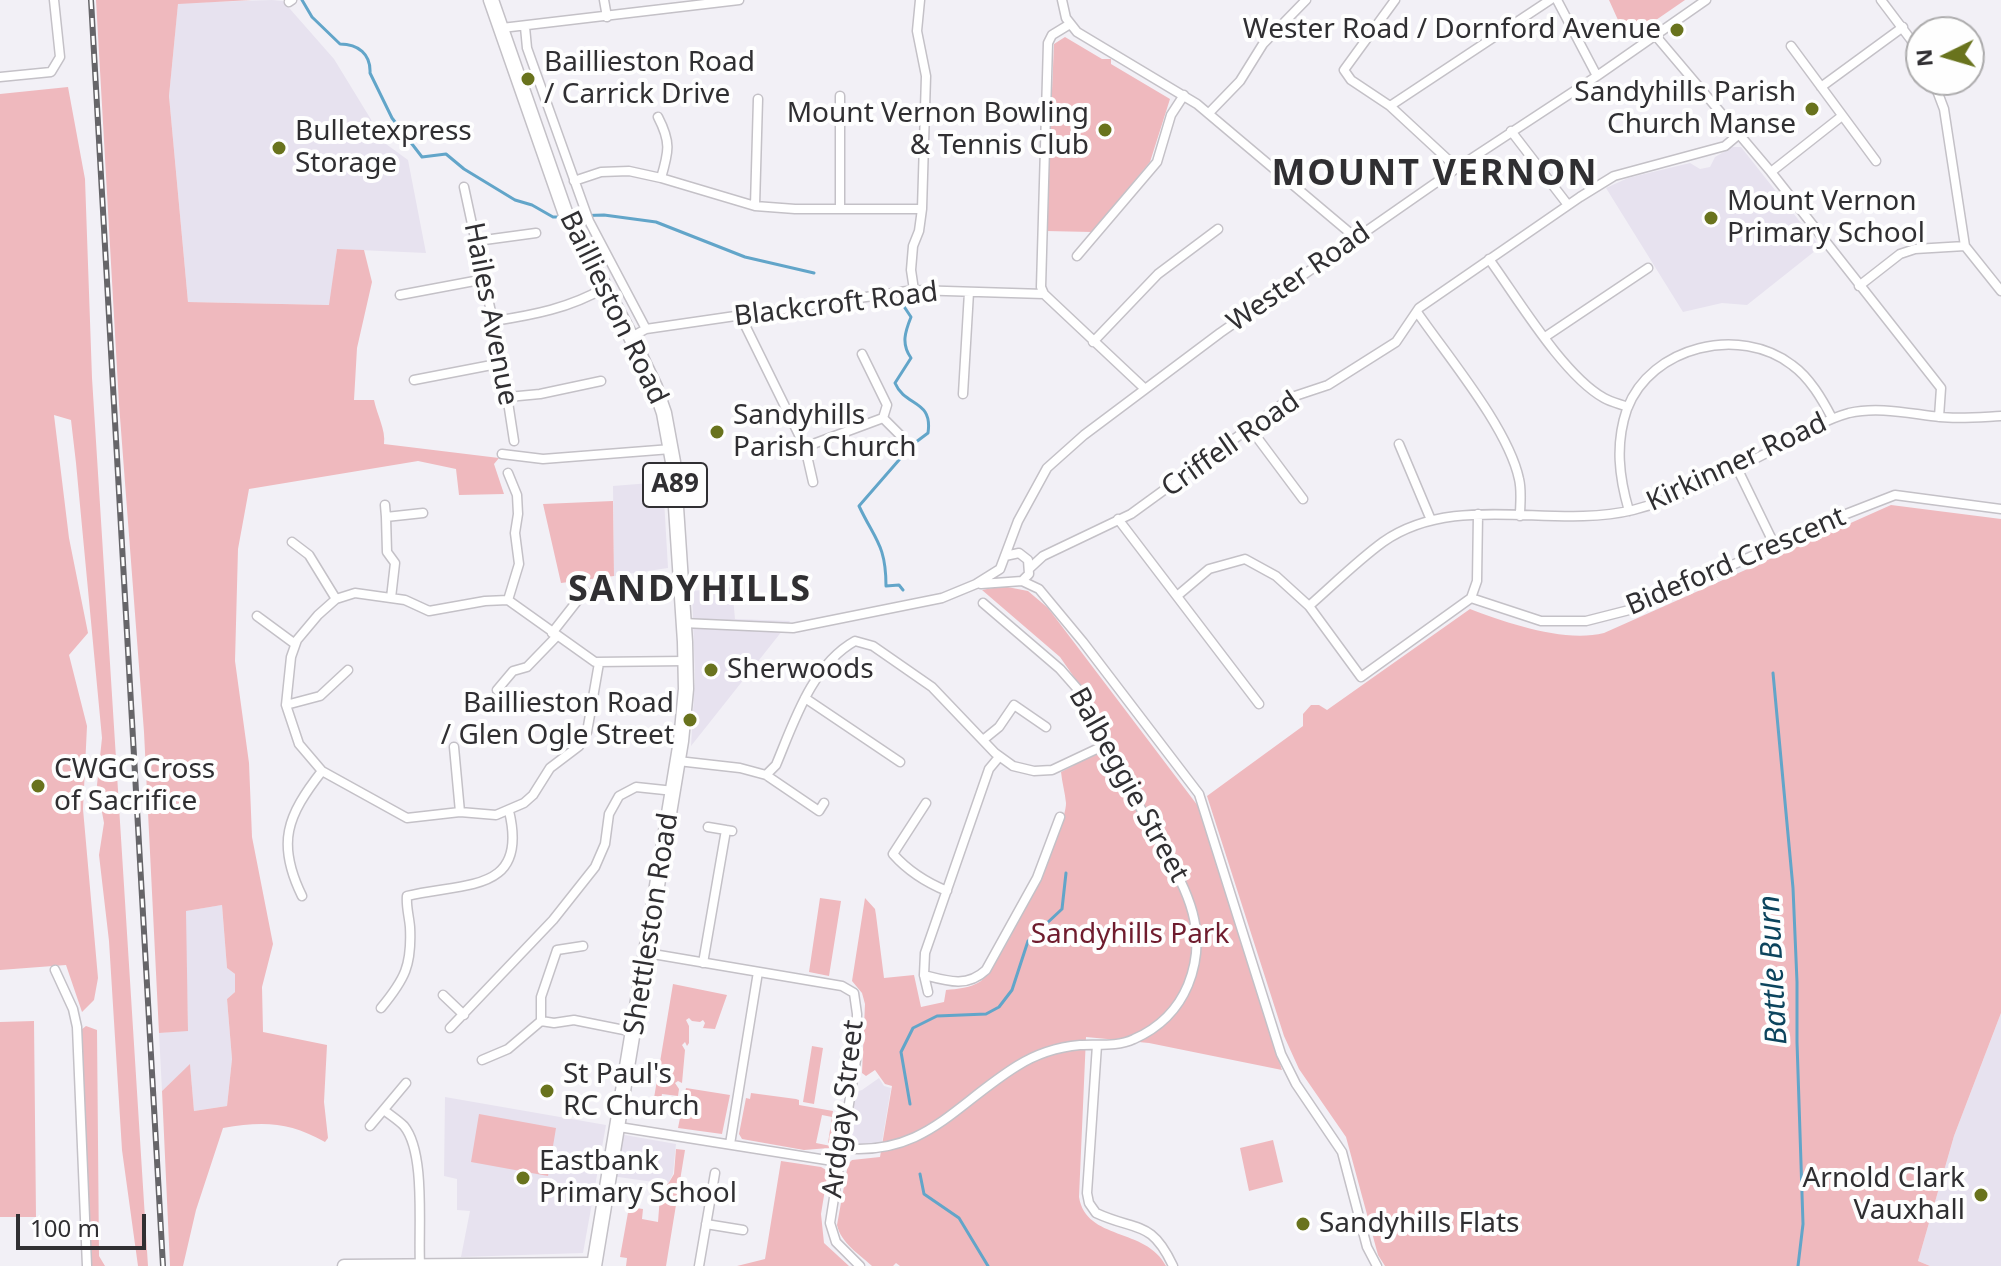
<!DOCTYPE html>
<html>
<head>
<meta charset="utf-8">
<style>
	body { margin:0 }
	#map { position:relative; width:2001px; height:1266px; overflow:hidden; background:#f2f0f6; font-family:"Noto Sans",sans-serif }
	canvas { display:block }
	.north { position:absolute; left:1905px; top:16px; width:80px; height:80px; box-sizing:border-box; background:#fefefe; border:2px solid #acabac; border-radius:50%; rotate:265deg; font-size:22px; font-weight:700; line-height:32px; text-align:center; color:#302f32 }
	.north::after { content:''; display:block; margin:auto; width:28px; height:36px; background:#69731d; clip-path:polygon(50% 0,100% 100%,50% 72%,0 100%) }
	.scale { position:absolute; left:16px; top:1214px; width:130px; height:36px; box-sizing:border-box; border:4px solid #302f32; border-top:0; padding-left:10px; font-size:24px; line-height:28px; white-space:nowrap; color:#302f32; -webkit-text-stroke:6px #fefefe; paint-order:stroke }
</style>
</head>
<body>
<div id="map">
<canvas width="2001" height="1266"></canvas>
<div class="north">N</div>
<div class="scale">100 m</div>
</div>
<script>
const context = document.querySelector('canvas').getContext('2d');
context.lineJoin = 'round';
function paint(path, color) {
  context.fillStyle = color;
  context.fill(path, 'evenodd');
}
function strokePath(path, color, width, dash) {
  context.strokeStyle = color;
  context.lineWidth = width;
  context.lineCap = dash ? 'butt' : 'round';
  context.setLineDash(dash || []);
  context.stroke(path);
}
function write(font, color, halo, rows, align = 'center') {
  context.font = font + ' "Noto Sans",sans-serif';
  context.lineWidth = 8;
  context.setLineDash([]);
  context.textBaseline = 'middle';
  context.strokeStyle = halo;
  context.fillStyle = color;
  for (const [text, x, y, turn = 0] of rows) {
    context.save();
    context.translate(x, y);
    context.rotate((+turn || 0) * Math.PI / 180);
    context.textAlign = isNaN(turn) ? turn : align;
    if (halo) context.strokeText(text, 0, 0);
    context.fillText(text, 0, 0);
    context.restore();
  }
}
paint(new Path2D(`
	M272 0 283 1 334 59 386 144 408 160 426 253 337 249 330 305 188 302 169 96 178 3Z
	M1732 147H1741L1820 247 1747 305 1722 303 1683 312 1606 188 1628 178 1690 163 1700 169 1710 167 1715 157Z
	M663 482 668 568 614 576 613 486Z
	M732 587 735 619 790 621 691 746 695 678 692 591Z
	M222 905 227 968 235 974V992L227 999 232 1059 227 1106 194 1111 190 1065 162 1091 159 1033 188 1030 185 911Z
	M2001 1013V1266H1930L1918 1261 1954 1136Z
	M879 1078 884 1086 891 1088 881 1148H844L852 1093 862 1090Z
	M445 1097 606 1125 583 1253 461 1257 470 1211 457 1210V1179L444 1176Z
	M619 1134 676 1144 673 1174 668 1184 611 1176Z`), '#e7e2ef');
paint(new Path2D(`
	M96 0H252L178 4 169 96 188 302 329 305 337 249 364 250 372 282 357 348 354 400H374C377 415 386 430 384 444L499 458 494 464 504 494 459 495 456 469 418 461 249 489 238 549 235 661 249 763 252 837 273 944 262 987 263 1032 327 1045 324 1102 328 1138 325 1142C289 1122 264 1121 223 1128L196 1210 183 1266H170L162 1091 190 1064 194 1111 227 1106 232 1059 227 999 235 992V974L227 968 222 905 186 911 188 1031 159 1033 144 732 119 404Z
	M1609 0H1685L1627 40Z
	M1065 37 1102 59H1111V64L1170 99 1150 162 1092 232 1046 231 1054 44Z
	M68 87 85 179 92 378 148 1266H138L122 1150 109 941 99 855 104 823 97 785 102 738 76 463 71 420 54 415 69 538 88 633 69 655 87 726 83 809 98 978 94 1000 82 1012 66 965 0 970V94Z
	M613 501 614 576 561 583 543 504Z
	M1891 505 2001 519V1013L1954 1136 1918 1261 1930 1266H1385L1378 1255 1346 1137 1299 1069 1284 1036 1207 796 1303 726V714L1311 705H1319L1327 710 1470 609C1507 623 1564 643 1604 633Z
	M1002 586 1028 591 1048 608 1198 806 1282 1070 1149 1043 1086 1037 1079 1197C1086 1241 1146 1227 1166 1266H900L896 1263 893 1266H872C859 1254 841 1243 837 1225L848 1164 852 1160 880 1157 892 1086 885 1084 875 1070 866 1076 862 1073 865 1004 862 993 852 981 865 898 875 909 876 915 884 978 914 975 921 1007 944 1002 946 990C957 989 971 988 981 981 1001 966 1067 827 1066 803 1065 793 1062 782 1061 772L1113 745 1083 690 1060 657 982 590Z
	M820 898 841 901 829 976 809 972Z
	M673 984 727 995 715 1029 703 1028 705 1023 703 1020 700 1022 692 1021 689 1018 686 1020 689 1026V1043L687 1046 685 1042 682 1045 685 1050 682 1083 678 1081 675 1083 679 1089 678 1096 662 1094 660 1105 653 1104Z
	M34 1021 36 1217H0V1022Z
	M86 1026 97 1030 99 1256 105 1266H92L81 1030Z
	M812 1046 823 1048 814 1104 803 1102Z
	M686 1088 730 1095 722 1134 678 1128Z
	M751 1093 796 1099 799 1100V1105L833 1111 832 1116 839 1118 835 1144 828 1143 832 1117 822 1115 816 1143 831 1146 829 1148 804 1150 742 1139 739 1134 746 1098 750 1099Z
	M479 1114 556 1128 548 1176 471 1162Z
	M1273 1140 1283 1182 1249 1191 1240 1148Z
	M676 1149 685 1150 666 1266H626L627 1258 620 1257 629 1207 643 1209 642 1219 658 1222 661 1183 668 1184 674 1174Z
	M781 1161 821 1167 828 1171 821 1214 824 1243 849 1266H737L765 1259Z`), '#efb9be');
strokePath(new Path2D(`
	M302 0 312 17 340 44C358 44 371 54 370 73L392 118 422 157 446 154 464 169 515 200 532 205 553 217H561
	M572 216 604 215 656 222 745 257 814 273
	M903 305 911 317C905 332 901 344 911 358L895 383C905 407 933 399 928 433L912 445 859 506C875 540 886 545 886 586L899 585 903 590
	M1773 673 1793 888 1797 982V1042L1803 1224 1798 1266
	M910 1104 901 1052 913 1028 937 1016 986 1014 999 1007 1012 990 1028 941 1062 909 1066 873
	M920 1174 924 1194 959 1218 988 1266`), '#62a5c9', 3);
const street = new Path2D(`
	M604 0 607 17
	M1062 0 1066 18 1077 32 1197 104 1356 238
	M1395 0 1344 70 1351 80 1390 106 1457 168
	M1557 0 1597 76
	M1881 0 1921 53
	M289 2 292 0
	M1070 24 1052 35 1048 43 1041 287 1044 294 1144 388
	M525 27 527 48 589 221 646 329
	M502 28 739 0
	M1655 35 1771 172 1941 388 1939 417
	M1791 46 1876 161
	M0 77 51 72 60 57 54 0
	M1933 80 1944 109 1965 246 2001 291
	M1821 87 1903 27
	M1390 106 1550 0
	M1209 113 1240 81 1263 44 1306 0
	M658 117C671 142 669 151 661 178
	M1511 131 1568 205
	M1771 172 1842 116
	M574 181 601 172 629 171 661 178 755 206 795 209H922
	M464 187 502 363 514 441
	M755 206 758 99
	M840 208V96
	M477 241 536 233
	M1077 256 1157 162 1171 115 1184 95
	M1489 259C1518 299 1563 375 1604 398 1611 402 1620 404 1628 407
	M1859 286 1900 254 1915 249 1965 246
	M914 290 911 270 913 246 919 231 922 209 926 76 917 31 920 0
	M400 295 485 279
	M1417 312C1448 357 1508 428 1519 479 1522 491 1520 504 1520 516
	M740 315 805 447 813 482
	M494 321C533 315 570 308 604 288
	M631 337 646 329 914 290 1044 294
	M1545 337 1648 268
	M1093 342 1158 274 1218 229
	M414 380 502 363
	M963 394 969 292
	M508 397 540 394 601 381
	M883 418 902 437
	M1250 428 1303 499
	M1399 444 1431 520
	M805 447 883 418 887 405 862 354
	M502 454 543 459 671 449
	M1737 468 1775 546
	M508 473 517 495 518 514 515 533 519 564 508 600
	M385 505 386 517
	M1629 511C1619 477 1615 444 1627 409 1651 346 1740 325 1792 365 1810 378 1822 399 1832 418
	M1118 519 1259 704
	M292 542 309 555 336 599
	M1005 556 1019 553 1028 560 1029 574 1022 581
	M1030 568 1043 556 1131 514 1292 397 1328 385 1396 342 1419 308 1580 197 1614 176 1725 146 1738 135
	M981 584 1022 581 1039 589 1083 642 1199 794 1281 1054 1296 1084 1342 1152 1367 1247 1377 1266
	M1177 596 1209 569 1245 559 1276 576 1309 606 1361 677 1471 598 1477 581 1478 514
	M391 598 395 563 387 552 386 517 423 513
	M1471 598 1541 621H1586L1637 608 1841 516 1895 495 2001 509
	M1309 606C1333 585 1357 561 1383 542 1456 491 1552 530 1633 510 1683 497 1732 471 1778 447 1801 434 1824 420 1849 413 1879 406 1911 414 1940 417 1960 419 1981 417 2001 416
	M257 616 295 644
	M683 623 793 628 942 598 976 584 1000 569 1018 521 1047 468 1084 435 1220 333 1457 168 1597 76 1706 0
	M552 633 585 591
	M599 663 587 732 579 746 550 768 533 795 524 803 496 815 460 812 407 818 322 771 299 744 286 705 291 657 297 640 318 615 336 599 355 593 405 600 429 611 485 601 508 600 595 662 685 661
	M497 690 513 671 527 667 557 636
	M805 698 900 762
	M286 705 320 696 348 670
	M983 740 999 727 1014 705 1046 727
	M454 747 460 812
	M678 761 740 768 766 775 819 811 824 803
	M766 775 776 765C794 722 812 665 855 641L873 646 932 687 995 753 1013 766 1034 771 1052 770 1103 746
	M926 803 893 854C908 871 925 882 947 891
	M708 827 732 831
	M302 896C276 843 287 816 322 771
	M647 953 842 986 854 993 857 1014 856 1060 830 1223 836 1242 860 1266
	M703 963 726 830
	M55 970 73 1009 77 1027 87 1266
	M924 975C947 981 967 988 986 970L1037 878 1060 817
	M928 992 924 975 925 953 989 769 999 757
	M443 995 464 1015
	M381 1008C405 979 412 965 410 927 409 916 406 906 407 896 464 882 529 894 509 811
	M541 1021V997L557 950 583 946
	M450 1028 553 920 595 867 605 844 609 814 619 796 636 787 674 791
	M1097 1045 1087 1193 1089 1203 1096 1213C1137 1232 1151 1219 1173 1266
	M482 1060 508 1049 541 1021 554 1023 574 1020 634 1032
	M384 1110C390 1115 398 1120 404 1126 426 1153 418 1229 420 1264
	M370 1126 406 1083
	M619 1127 839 1162
	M730 1144 758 972
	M841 1148C924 1157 954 1105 1017 1066 1036 1054 1058 1047 1080 1045 1098 1044 1117 1047 1134 1039 1159 1028 1178 1009 1188 985 1211 928 1184 886 1157 837 1142 811 1127 784 1112 757L1104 748 1100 727 1082 694 1060 669 983 603
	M706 1224 743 1230
	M699 1266 715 1173`);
const secondary = new Path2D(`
	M344 1266 594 1264`);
const primary = new Path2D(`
	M491 0 565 212 631 337 655 387 664 413 673 462 685 642 686 689 681 741 594 1266`);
strokePath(street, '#c4c1c7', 11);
strokePath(secondary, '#c4c1c7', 15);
strokePath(primary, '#c4c1c7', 17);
strokePath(street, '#fff', 8);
strokePath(secondary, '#fff', 12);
strokePath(primary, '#fff', 14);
const rail = new Path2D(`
	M91 0 163 1266`);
strokePath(rail, '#666569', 6);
strokePath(rail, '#fefefe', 3, [9]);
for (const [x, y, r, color] of [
	[1677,30,8,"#69731d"],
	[528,79,8,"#69731d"],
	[1812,109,8,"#69731d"],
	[1105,130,8,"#69731d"],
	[279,148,8,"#69731d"],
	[1711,218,8,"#69731d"],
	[717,432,8,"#69731d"],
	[711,670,8,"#69731d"],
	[690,720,8,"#69731d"],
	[38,786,8,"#69731d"],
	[547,1091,8,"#69731d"],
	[523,1178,8,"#69731d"],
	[1981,1195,8,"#69731d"],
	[1303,1224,8,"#69731d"]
]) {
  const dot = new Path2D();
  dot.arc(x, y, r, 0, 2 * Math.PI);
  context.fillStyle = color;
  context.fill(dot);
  strokePath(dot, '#fefefe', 3);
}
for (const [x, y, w] of [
	[675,485,64]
]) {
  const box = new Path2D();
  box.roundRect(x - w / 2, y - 22, w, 44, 6);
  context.fillStyle = '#fefefe';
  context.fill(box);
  strokePath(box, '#302f32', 2);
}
write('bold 26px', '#302f32', null, [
	["A89",675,485]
]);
write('28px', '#302f32', '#fefefe', [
	["Wester Road / Dornford Avenue",1661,30,"right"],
	["Baillieston Road",544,63],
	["/ Carrick Drive",544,95],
	["Sandyhills Parish",1796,93,"right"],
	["Church Manse",1796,125,"right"],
	["Mount Vernon Bowling",1089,114,"right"],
	["& Tennis Club",1089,146,"right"],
	["Bulletexpress",295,132],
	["Storage",295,164],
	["Mount Vernon",1727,202],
	["Primary School",1727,234],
	["Sandyhills",733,416],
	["Parish Church",733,448],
	["Sherwoods",727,670],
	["Baillieston Road",674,704,"right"],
	["/ Glen Ogle Street",674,736,"right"],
	["CWGC Cross",54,770],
	["of Sacrifice",54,802],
	["St Paul's",563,1075],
	["RC Church",563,1107],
	["Eastbank",539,1162],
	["Primary School",539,1194],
	["Arnold Clark",1965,1179,"right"],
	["Vauxhall",1965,1211,"right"],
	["Sandyhills Flats",1319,1224]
], 'left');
write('28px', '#302f32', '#fefefe', [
	["Wester Road",1299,278,-35],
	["Blackcroft Road",836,305,-7],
	["Baillieston Road",613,308,64],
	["Hailes Avenue",490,314,79],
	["Criffell Road",1231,445,-35],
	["Kirkinner Road",1737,463,-25],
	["Bideford Crescent",1736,562,-23],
	["Balbeggie Street",1128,785,61],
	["Shettleston Road",652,924,-81],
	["Ardgay Street",844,1109,-83]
]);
write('28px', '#6f1c2e', '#fefefe', [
	["Sandyhills Park",1130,935]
]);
write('italic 30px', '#0c445d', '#fefefe', [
	["Battle Burn",1774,970,-93]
]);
context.letterSpacing = '2px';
write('bold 36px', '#302f32', '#fefefe', [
	["MOUNT VERNON",1435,175],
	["SANDYHILLS",690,591]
]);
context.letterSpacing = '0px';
</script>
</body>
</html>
